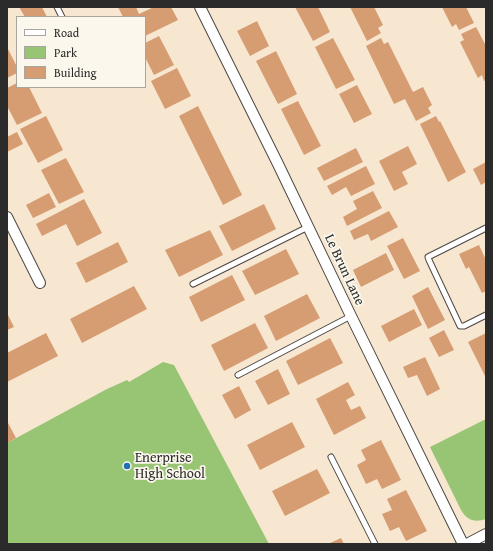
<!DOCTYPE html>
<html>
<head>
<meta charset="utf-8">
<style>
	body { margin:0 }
	#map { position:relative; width:493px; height:551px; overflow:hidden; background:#f7e6d0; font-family:"Gentium Book Plus",serif }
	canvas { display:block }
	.frame { position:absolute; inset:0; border:8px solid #2b2b2b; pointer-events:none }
	.legend { position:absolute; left:16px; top:16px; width:130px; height:72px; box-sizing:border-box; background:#fbf7ec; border:1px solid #a8a59f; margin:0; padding:5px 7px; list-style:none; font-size:12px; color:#2b2b2b }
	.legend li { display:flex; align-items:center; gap:8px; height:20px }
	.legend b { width:20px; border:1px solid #a8a59f }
</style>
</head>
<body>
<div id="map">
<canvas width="493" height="551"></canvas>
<div class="frame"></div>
<ul class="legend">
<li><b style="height:5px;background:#fff"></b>Road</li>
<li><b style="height:11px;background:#97c574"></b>Park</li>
<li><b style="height:11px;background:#d69c72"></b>Building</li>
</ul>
</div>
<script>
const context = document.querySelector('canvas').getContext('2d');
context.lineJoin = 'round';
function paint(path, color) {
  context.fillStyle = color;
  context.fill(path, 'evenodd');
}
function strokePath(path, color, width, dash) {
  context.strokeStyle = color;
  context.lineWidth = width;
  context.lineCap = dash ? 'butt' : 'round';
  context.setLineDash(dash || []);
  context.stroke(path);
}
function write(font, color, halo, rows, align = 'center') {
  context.font = font + ' "Gentium Book Plus",serif';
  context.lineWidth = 3.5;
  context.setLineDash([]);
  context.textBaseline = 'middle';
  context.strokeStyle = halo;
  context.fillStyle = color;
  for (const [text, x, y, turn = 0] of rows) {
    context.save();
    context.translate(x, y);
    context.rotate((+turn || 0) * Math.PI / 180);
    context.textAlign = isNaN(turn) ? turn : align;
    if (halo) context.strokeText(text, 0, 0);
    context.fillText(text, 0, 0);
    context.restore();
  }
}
paint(new Path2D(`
	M163 362 174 365 269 544H7V443L107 389 127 380 129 382Z
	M486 419V519C474 523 467 520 461 510L430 447Z`), '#97c574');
paint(new Path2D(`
	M19 7H42L47 17H25Z
	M118 7H136L139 14 154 7H171L178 20 145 36V17H123Z
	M295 7H318L330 32 313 41Z
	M350 7H374L383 25 378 28 381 33 367 41Z
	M442 7H466L474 23 459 30 456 24 452 27Z
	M257 21 269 46 250 56 237 31Z
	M476 27 486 46V80L484 81 482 75 478 78 460 42 464 40 461 34Z
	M159 36 174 65 154 75 145 57V43Z
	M333 38 355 80 336 89 315 47Z
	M381 38 384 44 388 42 413 92 423 87 432 105 428 108 431 113 416 121 405 99 394 104 366 46Z
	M7 47 17 67V73L7 78Z
	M276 51 297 94 278 104 256 61Z
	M177 68 191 96 165 109 151 81Z
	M17 83V87H29L42 113 17 125 7 106V88Z
	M357 85 372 114 354 123 339 94Z
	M298 101 321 146 304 155 281 109Z
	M198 106 242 195 223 205 179 116Z
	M46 116 63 150 38 163 20 129Z
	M436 116 439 122 440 121 466 172 448 182 420 124Z
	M17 132 23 144 7 152V137Z
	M408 146 417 164 402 172 408 184 394 191 379 161Z
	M356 148 363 162 324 181 317 168Z
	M66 158 84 192 59 204 41 170Z
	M486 162V182L481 185 473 169Z
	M366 166 375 184 351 196 346 187 332 195 327 186Z
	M373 191 382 208 347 226 343 217 357 209 353 201Z
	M49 193 56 207 33 218 26 205Z
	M84 199 102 233 77 246 66 224 42 236 36 224Z
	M264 204 276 229 232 251 219 226Z
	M389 211 398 227 371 241 368 234 354 240 350 231Z
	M210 230 223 255 179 277 165 250Z
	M403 238 420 271 404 279 387 246Z
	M118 242 128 262 86 283 76 263Z
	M479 245 486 260V291L482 293 469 267 466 269 459 254Z
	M286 249 299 274 255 295 242 271Z
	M386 253 394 270 361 287 353 270Z
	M232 275 245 300 201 322 189 297Z
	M134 286 147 309 82 343 70 319Z
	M428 287 445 320 428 329 412 296Z
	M307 294 320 318 276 341 264 316Z
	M414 309 422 325 389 342 381 326Z
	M7 313 14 327 7 330Z
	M255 323 268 348 224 371 211 345Z
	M444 330 454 350 439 357 429 338Z
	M46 333 58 356 7 382V353Z
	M486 333V378L468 342Z
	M330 338 343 363 298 385 286 361Z
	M425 357 440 389 427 396 417 375 408 378 403 367Z
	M278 369 290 394 268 405 255 381Z
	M348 382 355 395 346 400 351 410 360 406 366 418 334 435 316 399Z
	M239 386 251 410 235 419 222 395Z
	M7 421 16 438 7 443Z
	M292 422 305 447 260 470 247 445Z
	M381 440 401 480 382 489 377 479 366 484 357 465 366 460 361 450Z
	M317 469 330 493 285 516 272 491Z
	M406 490 427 531 406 541 399 527 390 531 382 514 392 510 387 499Z
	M341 538 344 544H328Z`), '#d69c72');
const lane = new Path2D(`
	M57 7 62 17
	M486 228 428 257 429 260 460 326H464L486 315
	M193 284 308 227
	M238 375 351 316
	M331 457 375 544`);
const street = new Path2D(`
	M200 7 278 164 350 314 463 544
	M7 217 40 283
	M467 544 486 534`);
strokePath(lane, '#4a4744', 7);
strokePath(street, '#4a4744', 12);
strokePath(lane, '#fff', 5);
strokePath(street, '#fff', 10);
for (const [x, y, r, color] of [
	[127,466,4,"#1f6fb2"]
]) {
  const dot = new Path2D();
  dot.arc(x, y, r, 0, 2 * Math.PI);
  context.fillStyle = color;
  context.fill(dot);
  strokePath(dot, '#fbf7ec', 1.5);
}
write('14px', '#2b2b2b', '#fbf7ec', [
	["Le Brun Lane",344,270,65]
]);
write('14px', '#2b2b2b', '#fbf7ec', [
	["Enerprise",135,458],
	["High School",135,474]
], 'left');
</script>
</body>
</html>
